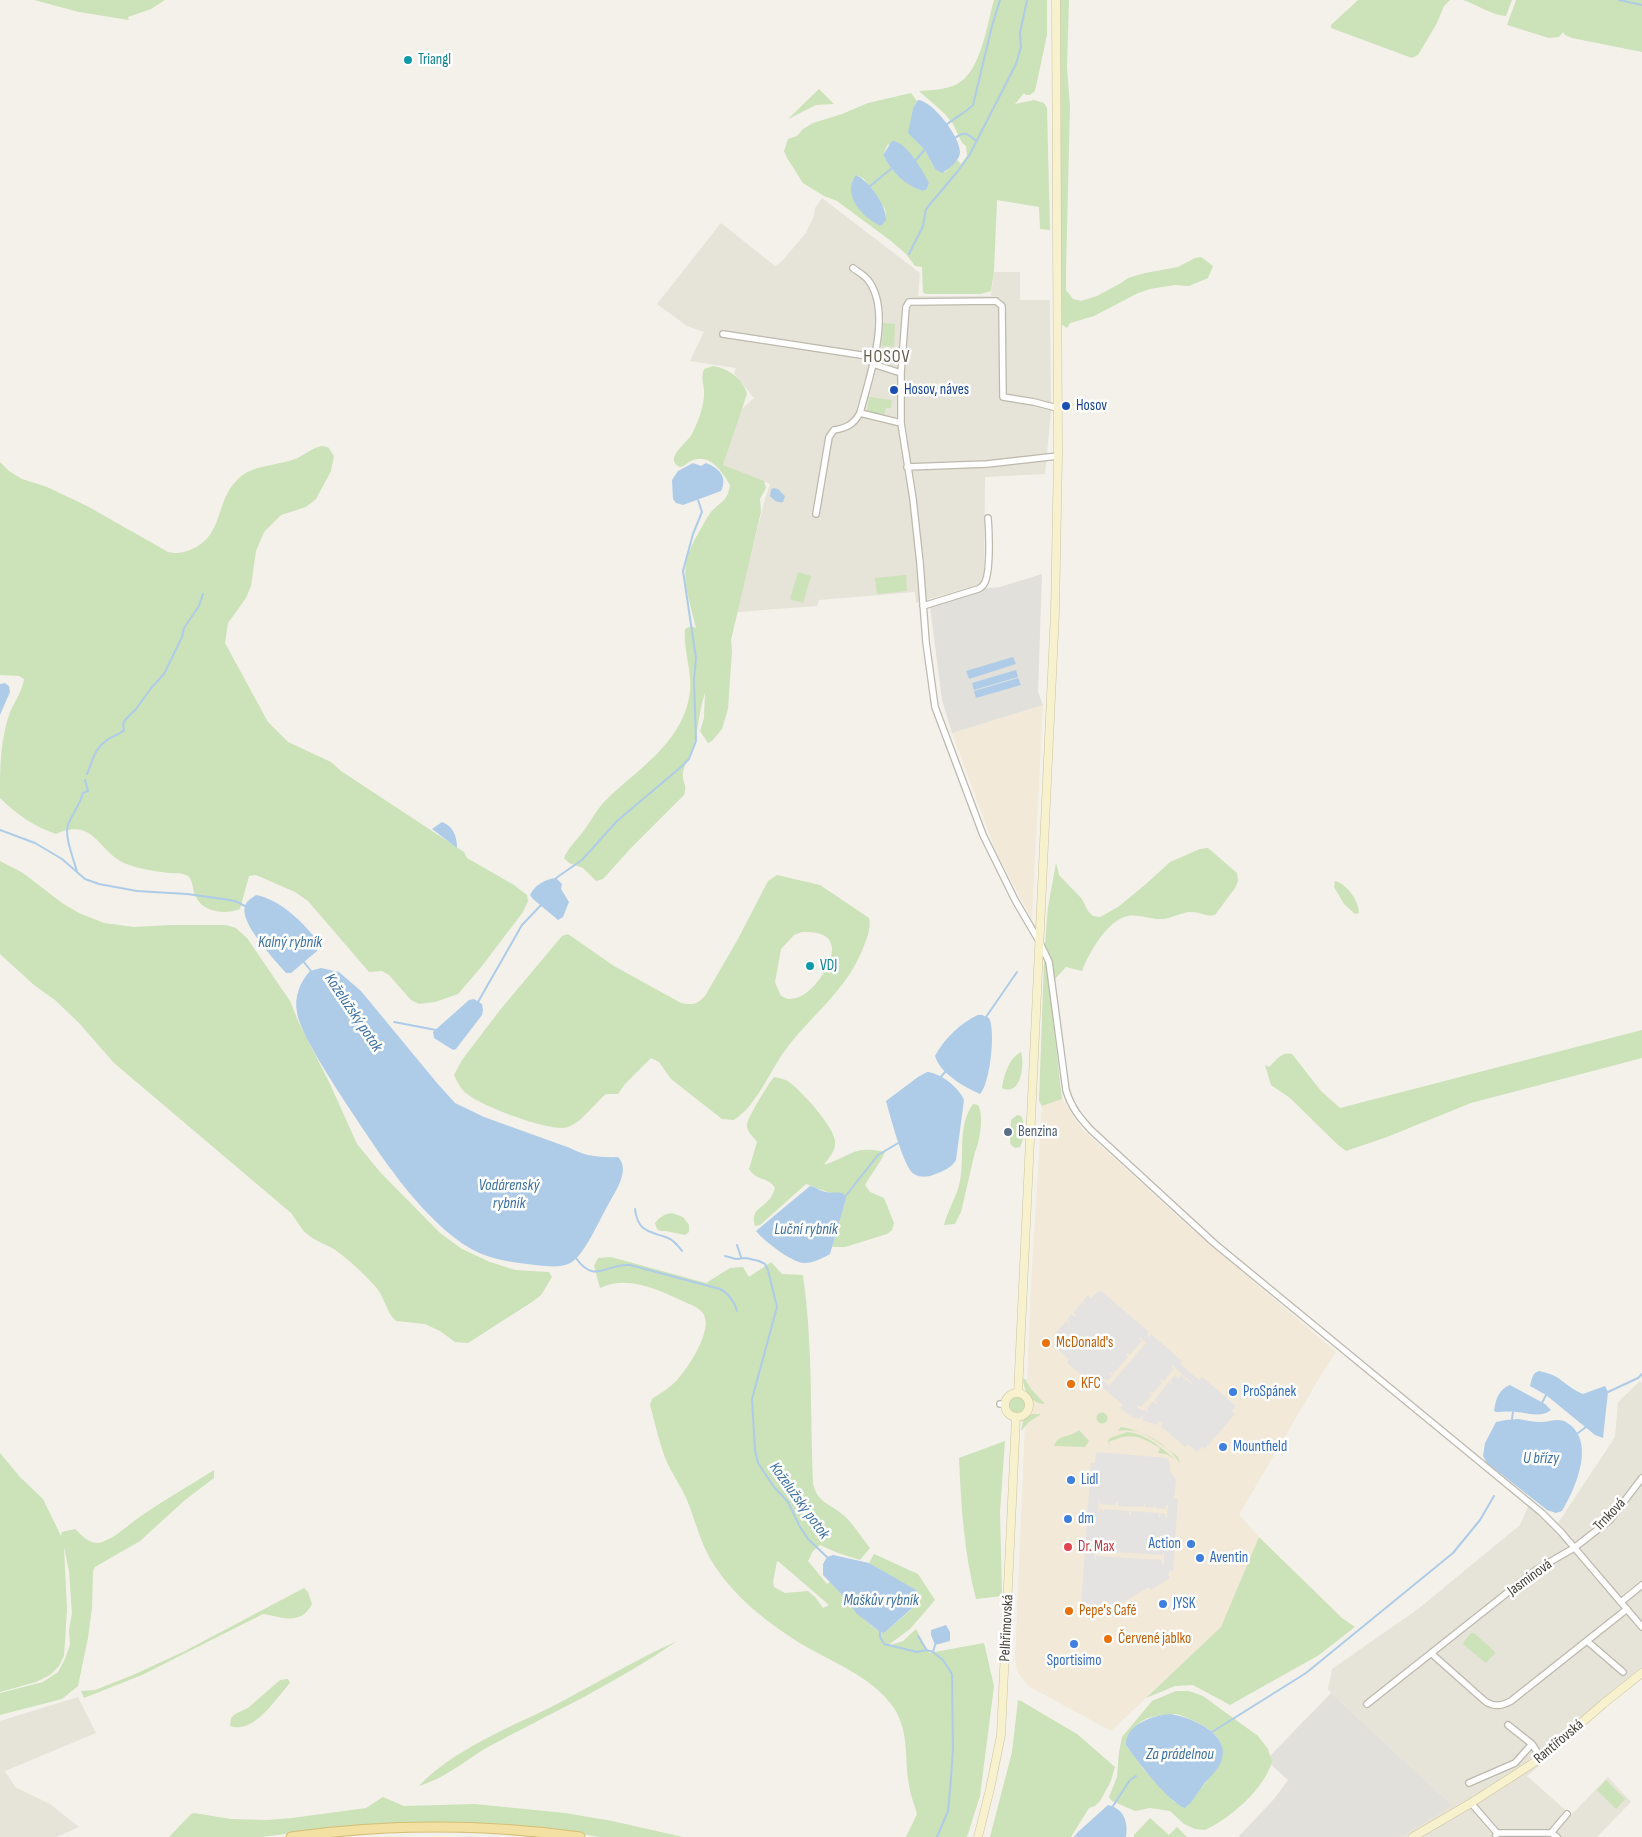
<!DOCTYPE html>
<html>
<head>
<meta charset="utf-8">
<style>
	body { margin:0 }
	canvas { display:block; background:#f3f1ea }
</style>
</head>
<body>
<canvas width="1642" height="1837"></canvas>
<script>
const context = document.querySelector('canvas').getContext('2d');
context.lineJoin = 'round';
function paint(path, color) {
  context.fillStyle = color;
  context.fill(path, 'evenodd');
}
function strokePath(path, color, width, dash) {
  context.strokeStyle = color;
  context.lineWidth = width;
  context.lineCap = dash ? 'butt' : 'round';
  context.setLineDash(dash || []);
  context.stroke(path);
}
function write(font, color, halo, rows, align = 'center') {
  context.font = font + ' "Sofia Sans Condensed",sans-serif';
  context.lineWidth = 5;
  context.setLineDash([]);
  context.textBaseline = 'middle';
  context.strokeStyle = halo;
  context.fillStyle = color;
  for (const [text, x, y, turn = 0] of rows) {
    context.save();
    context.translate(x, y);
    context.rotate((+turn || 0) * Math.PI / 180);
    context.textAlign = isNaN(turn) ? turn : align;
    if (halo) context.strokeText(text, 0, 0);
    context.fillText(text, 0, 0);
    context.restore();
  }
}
paint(new Path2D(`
	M822 198 920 273 918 296H991L994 272H1020V300H1050L1051 412 1045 474 985 477 984 577 980 584 916 603 915 592 819 600 817 606 737 612 765 499 770 484 723 465 741 410 754 398 734 373 736 368 690 361 704 332 687 326 657 304 721 223 775 266 781 262 806 233 814 216 815 208Z
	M1640 1381 1642 1384V1678L1597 1712 1556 1752 1527 1776 1571 1815 1608 1777 1631 1802 1597 1837H1401L1451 1804 1331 1693 1328 1689 1332 1669 1418 1609 1520 1525 1531 1500 1558 1523 1615 1437 1618 1402Z
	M78 1697 96 1733 5 1771 15 1787 50 1804 79 1827 57 1837H0V1721Z`), '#e6e3d8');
paint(new Path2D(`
	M1043 705 1032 919 997 854 952 733Z
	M1062 1099 1083 1130 1186 1224 1336 1352 1321 1375 1239 1515 1259 1537 1221 1627 1111 1731 1030 1687 1018 1673 1015 1660 1031 1285 1042 1106Z`), '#f2e9d8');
paint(new Path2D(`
	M1042 574 1038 692 1043 705 952 733 942 700 930 607 932 605 988 588 1000 587Z
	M1331 1693 1452 1805 1401 1837H1240L1239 1836 1274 1799 1288 1780 1266 1760Z`), '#e2e0db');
paint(new Path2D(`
	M34 0H165L151 9 128 17 129 20 79 12Z
	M994 0H1047V35L1035 91 1030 95H1026L1024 93 1015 104 1034 100 1044 103 1047 108 1050 230 1040 229 1039 207 997 200 994 271 991 291 981 294H925L923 292 922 267 915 266 906 254 891 241 837 201 824 196 803 183 787 158 784 151 788 139 797 136 803 129 813 123 842 114 868 103 911 93 917 101 913 108 909 133 925 150 935 169 945 172 957 160 961 164 967 156 966 146 962 143 953 124 944 113 919 91C932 90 945 90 957 84 981 72 987 24 994 0ZM888 144 929 183 927 189 923 191C905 185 892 172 883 155ZM857 175 864 179 885 209 886 216 881 226 857 207 852 182Z
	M1060 0H1069L1067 67 1070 108 1066 270V290L1073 299 1081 301 1097 296 1121 283 1128 278 1145 273 1178 267 1195 258 1201 257 1213 266 1208 278 1189 286 1175 285 1150 289 1138 293 1094 316 1070 323 1067 328 1061 324Z
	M1358 0H1450L1444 6 1437 23 1418 55 1412 58 1331 28V25Z
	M1463 0H1512L1506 16C1491 15 1478 5 1463 0Z
	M1516 0H1642V52L1572 38 1565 35 1563 32 1559 37 1549 38 1507 25Z
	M819 89 834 104 816 105 788 119Z
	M883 323 895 324 894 347 882 346Z
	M713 366C727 368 743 378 747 394L723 465 764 481 766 488 760 499 761 512 731 640 732 651 728 709 722 729 712 741 708 743 700 731 704 718 705 693C699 710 699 727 694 744 692 753 684 763 683 773 682 783 688 784 684 795L631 848 603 879 596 881 583 868 569 863 564 858C568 848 575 842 582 833 590 823 595 812 604 802 636 770 680 745 689 698 694 675 683 652 685 629L691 626 696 628C687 589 676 569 699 532 703 526 706 518 711 512 720 502 728 501 730 485 722 472 710 452 691 461 687 463 685 466 680 467 663 459 686 444 692 434 698 422 703 409 704 396 705 386 700 379 704 369Z
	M869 397 892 400 891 408H886L884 415 867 411Z
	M322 446 328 447 334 456 331 471 316 499 306 507 281 515 264 532 256 551 251 586 246 598 228 623 225 643 268 722 288 742 331 762 341 771 464 852 467 858 514 885 527 895 528 901 523 912 482 966 458 994 435 1002 419 1004 411 1000 389 975 382 971 369 972 308 901 295 892 256 875 249 876 240 909C225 915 203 912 196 897 192 891 194 881 188 876 182 872 175 874 169 873 154 871 138 869 124 863 97 850 94 817 56 834 35 827 16 814 0 798 0 769 0 740 10 712 15 701 22 692 24 679L19 676 0 675V462L9 471 22 479 47 487 87 506 168 552C177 554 182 553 190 550 225 536 214 502 238 479 252 465 276 466 295 459 305 455 311 448 322 446Z
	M798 572 811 576 803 603 790 599Z
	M906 575 907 591 877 594 875 578Z
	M1208 848 1237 873 1238 881 1235 888 1215 915C1206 917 1198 911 1189 912 1180 913 1172 918 1163 919 1151 920 1139 914 1128 916 1107 920 1089 953 1082 971L1066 967 1054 980 1051 962 1045 945 1048 907 1056 863 1059 875 1082 899 1088 911 1093 916 1100 917 1118 907 1146 884 1170 862 1200 849Z
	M0 861 23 873 62 903 79 913 104 923 134 927 171 925H226L236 928 247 938 290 1001 299 1023 330 1084 357 1144 380 1172 440 1233 462 1249 490 1262 515 1270 549 1272 552 1277 541 1295 532 1302 468 1343 455 1342 440 1331 425 1324 396 1321C385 1311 385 1296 374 1285 363 1273 348 1259 334 1249 325 1244 315 1241 307 1234 300 1228 297 1220 291 1213L114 1063 79 1023 55 1000 34 985 0 954Z
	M777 875 820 885 869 918C871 927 868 935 865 943 849 989 813 1013 786 1049 769 1072 758 1104 734 1120L722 1119 671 1079 659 1062 651 1058 625 1084 618 1094H606C595 1103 581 1123 568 1127 553 1133 484 1107 470 1096 462 1091 458 1084 454 1075L462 1060 500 1010 562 936 568 934 614 966 681 1003C692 1005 697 1005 705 996L738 939 768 881ZM802 932C809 932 819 932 825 936 845 949 817 988 803 995 798 998 793 999 788 999L781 996 775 982 781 949 794 935Z
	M1335 881C1347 884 1359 901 1359 913L1355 914 1344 904 1334 887Z
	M1044 961 1047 965 1062 1099 1042 1106 1039 1101Z
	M1642 1030V1058L1471 1103 1387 1137 1346 1151 1338 1145 1290 1098 1271 1085 1265 1065 1269 1067C1276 1060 1282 1051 1292 1054L1321 1091 1340 1108Z
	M1021 1052C1025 1064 1021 1097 1002 1088 1004 1075 1009 1058 1021 1052Z
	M774 1077C779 1078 785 1079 789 1082 801 1090 834 1127 835 1141 836 1152 829 1157 824 1165 851 1156 854 1145 885 1152 880 1164 871 1174 865 1185L870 1192 884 1198 894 1223 892 1230 887 1234 845 1247H832L846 1199 806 1184 760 1225 755 1226C749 1205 769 1210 775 1188 769 1177 756 1181 749 1169L757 1142C753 1136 747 1133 747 1125 746 1120 770 1081 774 1077Z
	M973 1104 978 1105C984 1114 980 1142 975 1152L961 1212 955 1224 944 1225C948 1209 957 1197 960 1181 965 1155 957 1126 973 1104Z
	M1017 1115 1021 1116C1026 1123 1024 1140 1020 1147L1015 1148 1011 1145 1010 1142 1011 1120Z
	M672 1213 683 1217 689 1225V1232L685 1235 666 1231H661L657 1229 655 1223C660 1217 664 1214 672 1213Z
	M611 1257 706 1283 730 1268 743 1267 749 1277 771 1262 782 1274 803 1275C813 1344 810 1414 813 1484 818 1503 829 1503 842 1514 853 1523 861 1537 870 1548L860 1560 838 1553 820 1545 813 1551 808 1561 827 1584 830 1582C847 1599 860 1619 880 1632L884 1633 912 1609 916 1591 869 1563 874 1554 918 1574 935 1600 910 1629 887 1646 903 1641 916 1629 929 1653 984 1643 994 1686 980 1796 967 1837H906L917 1814C915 1805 910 1795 909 1785 904 1758 910 1734 894 1708 872 1676 831 1662 798 1642 764 1620 732 1595 711 1560 700 1541 695 1520 687 1500 681 1486 672 1474 666 1460 659 1442 655 1423 650 1405L652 1399C659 1394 668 1389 674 1383 686 1372 710 1335 705 1318 704 1312 698 1308 692 1305 664 1293 630 1273 600 1288L594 1266 598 1258ZM777 1561 779 1562 829 1605 823 1608 816 1598 808 1591 785 1593 774 1587 773 1582Z
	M1023 1379H1025L1031 1389 1045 1404C1031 1403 1024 1392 1023 1379Z
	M1009 1405a8 8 0 1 1 16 0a8 8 0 1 1-16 0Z
	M1096.5 1418a5.5 5.5 0 1 1 11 0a5.5 5.5 0 1 1-11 0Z
	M1032 1414H1041L1029 1422 1021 1431 1023 1421Z
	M1121 1427C1144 1431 1160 1443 1178 1457L1180 1463C1168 1445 1141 1426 1118 1431Z
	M1079 1430 1089 1441 1085 1447 1054 1446C1058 1434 1070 1438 1079 1430Z
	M1127 1432C1147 1434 1161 1448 1176 1460L1166 1454 1158 1453 1160 1448C1139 1436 1131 1432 1109 1442L1110 1448 1108 1441 1110 1438Z
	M1005 1441 1000 1512 1002 1596 976 1599C964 1553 961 1505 959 1458Z
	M0 1453 20 1477 43 1499 61 1536 62 1532 75 1529C83 1536 90 1546 102 1542 115 1538 129 1524 141 1516 164 1500 189 1486 214 1470V1478L185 1500 140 1541 95 1567 93 1571 92 1607 88 1638 78 1686 62 1699 0 1715V1693L43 1682 58 1672 65 1659 70 1645 69 1630 72 1613 69 1571 64 1547 67 1610 64 1656 59 1666 50 1675 36 1682 0 1692Z
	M1259 1537 1342 1618 1355 1627 1319 1655 1230 1705 1193 1685 1175 1686 1146 1698 1221 1627Z
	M304 1588 308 1592 312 1604C301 1626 282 1617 263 1614L142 1675 84 1698 81 1691 95 1690 133 1675 183 1652Z
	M1471 1633H1474L1494 1651 1495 1653 1486 1663 1464 1645 1463 1643Z
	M677 1641C618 1682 552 1713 488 1747 466 1760 444 1779 419 1786 450 1752 508 1728 549 1708 592 1686 633 1661 677 1641Z
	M288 1679 290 1683C277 1697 254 1735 230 1726L231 1718 235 1714 248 1708 280 1680Z
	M1176 1691H1189L1203 1696 1258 1736 1268 1749 1272 1762C1264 1789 1231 1818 1205 1830L1195 1829 1184 1824 1170 1811 1150 1808 1135 1811 1112 1801 1109 1797 1117 1777 1119 1752 1122 1737 1152 1701ZM1176 1714C1201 1722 1237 1738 1216 1769 1207 1782 1196 1793 1187 1807L1174 1802 1144 1770 1126 1745C1129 1739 1133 1729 1138 1724 1148 1715 1164 1715 1176 1714Z
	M1018 1700 1021 1701 1077 1734 1115 1767 1111 1781 1100 1801 1095 1806 1089 1808 1071 1837H990L1012 1752Z
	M1606 1780 1625 1799 1616 1809 1597 1790Z
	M383 1797 404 1806 475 1804 565 1813 612 1821 683 1837H601L531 1827 409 1824 337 1827 262 1837H169L191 1814 194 1813 231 1819 267 1820 292 1818 366 1808Z
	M1150 1818 1169 1835 1177 1827 1187 1837H1134V1835Z`), '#cce2b8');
paint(new Path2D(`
	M1100 1290 1149 1332 1147 1336 1149 1337 1151 1334 1182 1361 1180 1364 1199 1380 1202 1377 1236 1406 1232 1411 1235 1414 1205 1449 1202 1447 1197 1452 1188 1444 1185 1447 1161 1426 1163 1423 1159 1421 1158 1425 1142 1420 1143 1416 1142 1415 1140 1419 1131 1417 1132 1414 1130 1416 1120 1408 1123 1405 1093 1379 1090 1382 1067 1363 1069 1359 1052 1344 1057 1338 1054 1335 1066 1321 1069 1324 1070 1322 1067 1320 1071 1314 1075 1317 1076 1315 1073 1313 1082 1302 1085 1305 1086 1304 1083 1301 1088 1295 1091 1298ZM1140 1337 1146 1343 1109 1386 1103 1380 1105 1379 1108 1381 1112 1376 1109 1373 1110 1372 1113 1374 1128 1357 1126 1354 1127 1353 1130 1355 1142 1341 1139 1339ZM1172 1365 1192 1383 1191 1384 1181 1375 1178 1378 1175 1375 1170 1381 1173 1384 1172 1385 1169 1382 1154 1400 1157 1402 1156 1404 1153 1401 1147 1409 1149 1412 1139 1409 1137 1407 1138 1405 1141 1407 1152 1395 1149 1392 1150 1391 1153 1393 1162 1383 1160 1380V1379L1164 1381 1174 1369 1171 1366Z
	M1096 1452 1167 1458 1170 1463V1471L1176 1480 1174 1498 1178 1499 1173 1571H1170L1168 1575 1170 1578 1151 1590 1149 1587 1111 1609V1613L1086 1611V1606H1081L1091 1463H1095ZM1099 1500 1100 1504 1116 1505V1502H1118V1506L1143 1507 1145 1503V1507L1154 1508 1155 1504 1156 1508 1166 1509V1505H1168L1167 1517H1165V1514L1161 1513 1160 1517H1159V1513L1131 1511V1515H1129V1511L1104 1509 1102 1513V1509H1100L1098 1513ZM1095 1547H1097V1551L1162 1555 1163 1552H1164V1564H1162V1560L1096 1556V1559L1095 1560Z`), '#e5e3e1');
paint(new Path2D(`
	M918 100C933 101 961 138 960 153 959 161 949 169 942 173L935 169 925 150 908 133 913 108Z
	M892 141C906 141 923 171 929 183L927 189 923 191C904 185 892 172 883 155Z
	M856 175C869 181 887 206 886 220L881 226C863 218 841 195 856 175Z
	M693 463 701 466 706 463C719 468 728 477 721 491L683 505 676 503 673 499 672 480 678 471Z
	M773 488 778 489 785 496 783 502C777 503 774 500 770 496L771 490Z
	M1013 657 1016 664 969 679 966 671Z
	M1016 670 1018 677 974 690 972 683Z
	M1018 678 1021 685 976 698 974 691Z
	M5 683 9 686 10 692 0 715V684Z
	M442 822C453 826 457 836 457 848L432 829Z
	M556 878 562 884 561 889 569 902 563 917 558 920 533 899 530 895C535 885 545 879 556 878Z
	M256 895C280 899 307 925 319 944L317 951 291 973H286C275 960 239 923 245 906 247 900 252 898 256 895Z
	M321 968 339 972 361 991 437 1083 455 1103 484 1117 570 1148C584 1156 602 1158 618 1157 631 1170 615 1192 608 1205 600 1219 584 1255 572 1262 560 1269 548 1266 535 1265 509 1262 485 1259 463 1244 416 1211 381 1156 349 1108 334 1085 319 1062 306 1037 303 1029 298 1021 297 1012 294 997 300 982 310 971Z
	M474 999 482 1004 483 1010 482 1015 456 1049 453 1050 434 1038 433 1032 469 1000Z
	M978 1015H982L989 1018C996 1031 990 1084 980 1094 964 1087 940 1073 935 1056 944 1039 960 1023 978 1015Z
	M927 1072C940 1073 959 1087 964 1100L956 1160C952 1168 941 1172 933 1175 928 1177 920 1178 914 1174 904 1169 890 1115 886 1101L918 1077Z
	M810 1186C816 1187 820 1191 826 1192 832 1194 838 1191 844 1194L846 1199 830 1254C823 1258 811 1264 803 1263 790 1261 764 1241 756 1231Z
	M1539 1371C1547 1373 1556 1375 1562 1381 1569 1386 1575 1391 1583 1394L1605 1386 1608 1392 1603 1438 1595 1435 1546 1395 1530 1386C1532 1379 1532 1373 1539 1371Z
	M1510 1385 1545 1404 1551 1410C1541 1418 1528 1413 1516 1412 1509 1411 1503 1412 1496 1412L1494 1411C1496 1399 1498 1390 1510 1385Z
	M1518 1419C1526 1420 1533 1422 1541 1422 1549 1422 1556 1418 1564 1421 1598 1438 1576 1488 1562 1511L1556 1513 1547 1510 1487 1463 1483 1456 1485 1443 1496 1422 1506 1420Z
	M833 1555 869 1563 916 1590 920 1596 918 1603 884 1633 880 1632 856 1613 848 1601 823 1575V1564L827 1557Z
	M946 1625 950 1632V1641L935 1645 931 1635V1630Z
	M1169 1714C1189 1716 1230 1733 1222 1759 1220 1768 1210 1777 1204 1784 1199 1791 1192 1803 1185 1808 1169 1803 1136 1760 1126 1745 1126 1724 1152 1716 1169 1714Z
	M1108 1805C1125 1809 1128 1823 1126 1837H1074L1078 1832Z`), '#aecce8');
strokePath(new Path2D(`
	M1619 0 1642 5
	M946 125C952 120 970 109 973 105L992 26 1000 0
	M955 138C964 131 967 133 975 140
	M915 161 925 149
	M869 187 892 168
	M909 254 923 226 926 209 958 171 970 154 1016 64 1021 47 1020 33 1027 0
	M87 774C93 760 94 749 107 740 112 736 119 735 124 730L123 724 125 720 136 709 152 687 164 674 182 637 184 628 199 606 203 594
	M0 830 35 843 62 859 85 879 99 884 137 891 187 894 223 899 235 901 245 906
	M77 872C74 860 64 836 68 825 72 814 80 805 83 793L88 791 85 780
	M556 880V878L582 860 617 821 681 767 689 759 696 741 694 680 696 658 683 571 693 534 702 512 698 500
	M303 961 311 971
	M478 1002 522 925 542 904
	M986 1017 1017 972
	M394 1022 436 1030
	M939 1079 946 1071
	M844 1198 878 1155 900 1142
	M635 1209C638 1233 650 1231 668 1238 674 1240 678 1246 682 1251
	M737 1245 741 1257
	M725 1256 736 1259 746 1258 759 1261 765 1264 768 1270 777 1307 752 1399 755 1450 758 1463 774 1487 788 1502 800 1527 808 1539 828 1558
	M576 1258C595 1285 606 1263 630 1265L720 1289C728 1293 735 1302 737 1311
	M1608 1392 1638 1378 1642 1374
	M1542 1403 1546 1395
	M1512 1419 1513 1412
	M1578 1433 1586 1427
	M880 1630V1637L884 1644 917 1652 926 1650 933 1652 943 1660 952 1674 953 1748 951 1779 948 1811 937 1837
	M918 1636 926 1649
	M933 1652 935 1645
	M1212 1732 1306 1673 1453 1553 1480 1520 1494 1496
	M1113 1806 1130 1780 1136 1776`), '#aecce8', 2);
const street = new Path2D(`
	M723 334 874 357
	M873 364 901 373
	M1057 408 1034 402 1003 397 1002 306 996 301 909 302 906 307 901 373V423L913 499 920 563 926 642 935 707 983 835 1015 900 1039 941 1049 962 1066 1090C1071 1107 1079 1117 1091 1130L1214 1243 1542 1513 1561 1532 1642 1627
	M860 413 901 423
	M907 467 987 464 1058 456
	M816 514 829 437 834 430C847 428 854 424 860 413 869 378 893 312 868 280 864 275 858 272 853 268
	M923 606 978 589C981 588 982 587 984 584 991 574 989 530 988 518
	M1000 1404H1005
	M1621 1602 1642 1585
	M1587 1641 1623 1672
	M1432 1654 1486 1702C1495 1707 1502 1706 1511 1701L1627 1609
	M1367 1704 1536 1570 1574 1548 1610 1520 1642 1478
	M1508 1725 1532 1744 1541 1758
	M1469 1783 1515 1763 1532 1744
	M1471 1803 1497 1833 1496 1835
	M1497 1833H1551L1557 1837
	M1551 1833 1567 1814`);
const secondary = new Path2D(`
	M1018 1393 1055 612 1058 456 1056 0
	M1005 1405a12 12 0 1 1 24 0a12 12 0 1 1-24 0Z
	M978 1837 990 1789 1001 1735 1016 1417
	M1413 1837 1471 1803 1541 1758 1603 1704 1642 1673`);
const primary = new Path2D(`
	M291 1837C386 1824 485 1824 580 1837`);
strokePath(street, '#bdb9ad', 8);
strokePath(secondary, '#cdc49f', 9);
strokePath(primary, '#d5bf75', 11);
strokePath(street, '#fff', 5.5);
strokePath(secondary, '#f8f1ce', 8);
strokePath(primary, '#f2e1a3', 9);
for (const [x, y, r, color] of [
	[408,60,5,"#0f9aa8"],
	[894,390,5,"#1a4fb4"],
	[1066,406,5,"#1a4fb4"],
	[810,966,5,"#0f9aa8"],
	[1008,1132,5,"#5c6f8a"],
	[1046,1343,5,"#e8710a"],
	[1071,1384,5,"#e8710a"],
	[1233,1392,5,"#3f7fe0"],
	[1223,1447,5,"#3f7fe0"],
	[1071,1480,5,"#3f7fe0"],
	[1068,1519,5,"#3f7fe0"],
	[1191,1544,5,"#3f7fe0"],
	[1068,1547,5,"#e0444e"],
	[1200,1558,5,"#3f7fe0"],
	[1163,1604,5,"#3f7fe0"],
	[1069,1611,5,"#e8710a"],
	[1108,1639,5,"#e8710a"],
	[1074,1644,5,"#3f7fe0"]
]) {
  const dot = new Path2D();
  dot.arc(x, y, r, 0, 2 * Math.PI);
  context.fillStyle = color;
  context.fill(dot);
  strokePath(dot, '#fff', 2);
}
write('15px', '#0d838f', '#fff', [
	["Triangl",418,60],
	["VDJ",820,966]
], 'left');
write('15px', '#164399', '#fff', [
	["Hosov, náves",904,390],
	["Hosov",1076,406]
], 'left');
write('15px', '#4e5e75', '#fff', [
	["Benzina",1018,1132]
], 'left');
write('15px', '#c56008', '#fff', [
	["McDonald's",1056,1343],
	["KFC",1081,1384],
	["Pepe's Café",1079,1611],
	["Červené jablko",1118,1639]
], 'left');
write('15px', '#366cbe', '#fff', [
	["ProSpánek",1243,1392],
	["Mountfield",1233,1447],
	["Lidl",1081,1480],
	["dm",1078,1519],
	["Action",1181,1544,"right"],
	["Aventin",1210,1558],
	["JYSK",1173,1604],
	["Sportisimo",1074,1661,"center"]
], 'left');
write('15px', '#464239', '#fff', [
	["Trnková",1610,1515,-46],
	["Jasmínová",1530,1578,-36],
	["Pelhřimovská",1007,1628,-87],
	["Rantířovská",1559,1742,-40]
]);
write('15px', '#be3a42', '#fff', [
	["Dr. Max",1078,1547]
], 'left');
write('italic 16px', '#3f72a5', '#fff', [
	["Kalný rybník",290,943],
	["Koželužský potok",353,1013,56],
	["Vodárenský",509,1186],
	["rybník",509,1204],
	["Luční rybník",806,1230],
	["U břízy",1541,1459],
	["Koželužský potok",799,1501,54],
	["Maškův rybník",881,1601],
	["Za prádelnou",1180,1755]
]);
context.letterSpacing = '1px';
write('18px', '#676051', '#fff', [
	["HOSOV",887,357]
]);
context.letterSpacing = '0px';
</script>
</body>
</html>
